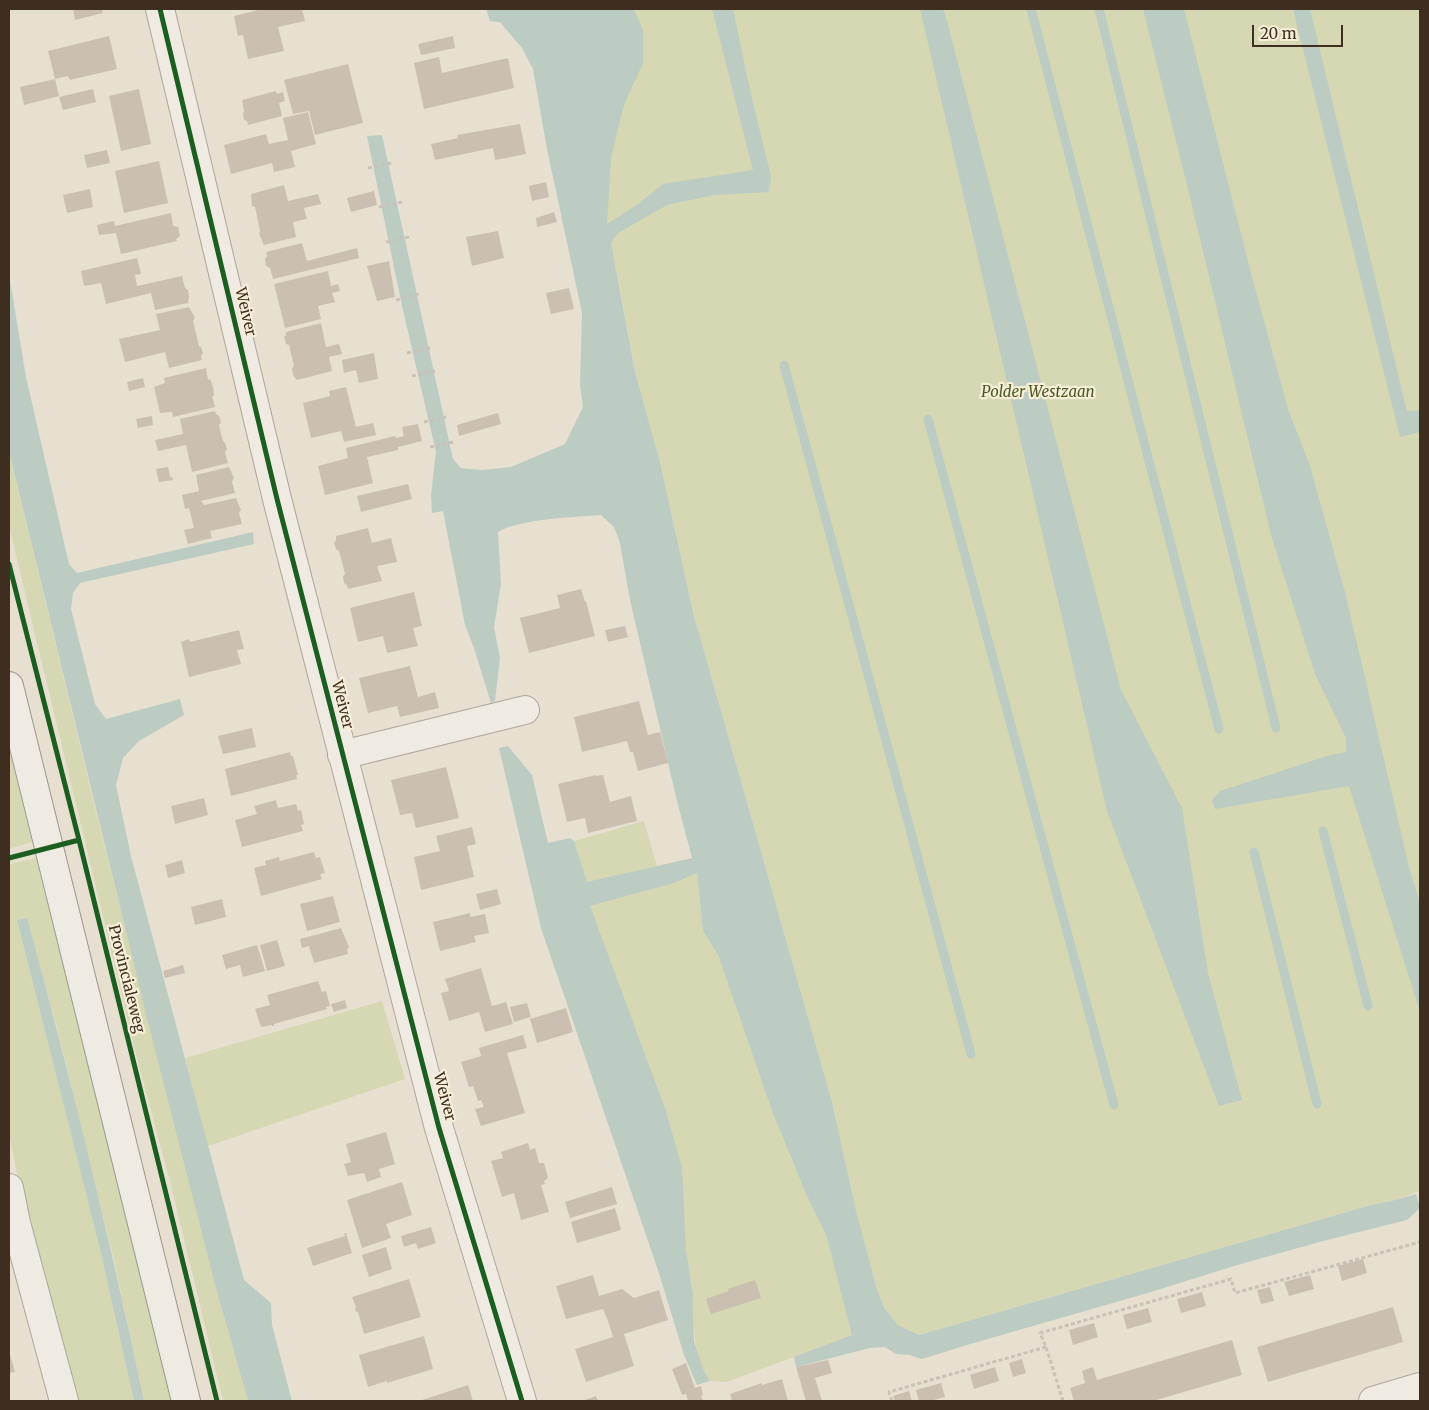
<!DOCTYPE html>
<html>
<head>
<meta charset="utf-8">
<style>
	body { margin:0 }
	#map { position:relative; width:1429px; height:1410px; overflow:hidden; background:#e7e0d1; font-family:Merriweather,serif }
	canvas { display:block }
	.frame { position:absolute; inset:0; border:10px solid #3d2e20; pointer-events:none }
	.scale { position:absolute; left:1252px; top:25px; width:91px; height:22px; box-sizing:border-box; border:2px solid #3d2e20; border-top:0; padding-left:6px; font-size:15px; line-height:18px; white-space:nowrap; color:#3d2e20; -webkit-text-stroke:4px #f7eed8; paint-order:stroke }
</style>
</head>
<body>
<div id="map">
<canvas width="1429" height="1410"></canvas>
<div class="frame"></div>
<div class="scale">20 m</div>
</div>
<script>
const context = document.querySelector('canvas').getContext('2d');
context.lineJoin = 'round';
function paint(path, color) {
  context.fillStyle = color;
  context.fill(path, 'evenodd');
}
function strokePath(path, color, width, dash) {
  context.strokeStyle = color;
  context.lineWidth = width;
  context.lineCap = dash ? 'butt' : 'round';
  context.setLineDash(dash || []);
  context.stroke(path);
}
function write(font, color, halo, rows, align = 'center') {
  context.font = font + ' Merriweather,serif';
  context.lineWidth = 4.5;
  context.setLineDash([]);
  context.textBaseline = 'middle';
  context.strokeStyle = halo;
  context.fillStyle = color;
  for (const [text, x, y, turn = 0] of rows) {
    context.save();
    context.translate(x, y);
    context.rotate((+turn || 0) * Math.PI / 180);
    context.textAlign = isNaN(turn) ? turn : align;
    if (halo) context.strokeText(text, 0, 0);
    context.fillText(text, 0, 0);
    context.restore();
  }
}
paint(new Path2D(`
	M616 9H1420V1191L1395 1200 1371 1205 919 1335 898 1325 885 1309 877 1289 856 1212 832 1102 693 612 661 466 635 371 623 304 593 154Z
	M9 451 98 820 215 1285 248 1401H223L171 1185 139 1066 9 526Z
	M9 748 32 842 9 849Z
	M644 821 657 866 587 883 574 841Z
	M36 858 173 1401H144L114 1260 57 1027 26 918 17 920 101 1254 134 1401H76L26 1219 9 1134V864Z
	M697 873 703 931 718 955 772 1111 805 1192 826 1235 853 1335 727 1382 710 1381C691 1351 695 1328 693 1295 692 1280 688 1264 686 1249L590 906 674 883Z
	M382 1001 405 1079 208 1146 185 1058Z`), '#d6d7b3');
paint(new Path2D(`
	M486 9H634L643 31V63L624 105 611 158 607 224 638 204 663 184 753 170 712 9H733L752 99 771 176 769 192 714 195 667 205 618 233 611 243 635 371 661 466 693 612 832 1102 856 1211 877 1289 885 1309 898 1325 919 1335 1371 1205 1395 1200 1416 1194 1420 1208 1407 1220 1323 1241 1234 1266 1151 1292 967 1345 922 1359 909 1355 896 1354 885 1347 870 1348 796 1367 794 1357 852 1335 826 1235 805 1192 772 1111 718 955 703 931 697 873 674 883 590 906 666 1111 682 1168 686 1249 693 1294 694 1341 704 1371 710 1381 697 1385 684 1355 658 1270 541 928 499 748 508 746 532 775 548 843 570 838 574 841 587 882 692 858 676 797 630 600 620 543 614 527 601 515C574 517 519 519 498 532L501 584 494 627 500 658 495 701 491 703 474 648 465 625 443 511 432 513 431 495 436 452 402 306 367 136 382 135 453 459 461 468 482 470 511 467 565 444 583 407 580 385 582 313 547 149 533 69 522 48 500 22 490 21Z
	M920 9H943L947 21 1121 690 1182 808 1208 973 1242 1100 1219 1106 1107 811Z
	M1143 9H1184L1252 277 1288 409 1310 466 1345 592 1409 867 1420 903V1012L1349 786 1215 809 1212 800 1220 791 1327 756 1346 752V738L1315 674 1271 535 1189 193Z
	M1293 9H1310L1407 411 1420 410V432L1400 437Z
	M9 274 26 377 69 564 77 573 253 532 254 544 80 583 73 593 71 609 95 704 106 719 180 699 184 715 139 741 123 758 116 785 131 856 244 1280 271 1303 272 1325 292 1401H248L215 1285 148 1022 9 451Z
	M27 918C71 1078 110 1239 144 1401H134L101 1254 17 920Z`), '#bcccc2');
strokePath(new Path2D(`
	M1031 9 1219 729
	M1099 9 1276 728
	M784 365 971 1054
	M928 419 1114 1105
	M1323 831 1368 1006
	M1254 852 1317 1104`), '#bcccc2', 9);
paint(new Path2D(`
	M73 9H102L103 13 75 20Z
	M262 9H302L305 21 278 27 284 51 248 59 243 35 238 36 234 16Z
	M109 36 117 69 70 80 68 76 55 79 48 51Z
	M453 36 455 48 421 55 418 44Z
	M439 57 442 73 508 58 514 88 424 109 414 63Z
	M348 64 363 123 315 135 309 111 293 114 284 80Z
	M55 79 59 96 24 105 20 87Z
	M93 89 96 102 63 110 59 97Z
	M139 89 151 144 121 151 109 96Z
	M276 91 277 94 283 92 285 101 279 103 282 116 248 125 247 121 244 120 243 114 244 111 242 100Z
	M308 112 316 144 291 151 295 167 274 172 272 163 231 174 224 145 266 134 269 144 288 140 283 118Z
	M520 124 526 154 495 160 493 148 435 160 431 144 458 138 457 135Z
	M107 150 110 163 87 168 84 155Z
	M159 161 168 203 124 213 115 171Z
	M546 182 549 197 532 201 529 186Z
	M284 185 288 201 318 194 321 204 304 208 307 219 293 222 296 237 264 245 259 234 260 231 255 207 252 206 251 194Z
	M90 189 93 207 67 213 63 195Z
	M374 191 377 205 351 212 347 198Z
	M554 212 557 222 537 227 536 218Z
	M171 213 173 226 178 227 180 236 176 239 177 241 121 254 116 233 99 235 97 225 114 221 115 226Z
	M498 231 504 258 472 266 466 237Z
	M302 243 307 261 357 248 359 258 273 279 270 268 266 266 265 259 267 256 266 252Z
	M137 258 141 274 135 275 137 286 182 276 185 288 188 290 189 296 188 303 155 310 151 293 106 304 101 283 84 286 81 271Z
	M389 261 395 297 377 301 367 266Z
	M328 271 331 286 338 284 340 291 332 293 335 302 318 306 321 319 285 328 274 284Z
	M569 288 574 309 551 314 546 293Z
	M189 307 195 318 193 321 199 346 201 347 203 353 201 356 202 360 169 368 165 352 125 362 119 339 160 330 156 314Z
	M321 323 326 347 339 344 342 354 329 357 332 371 297 380 293 375 292 369 294 366 289 345 286 344 284 337 286 335V332Z
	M374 353 378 379 359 383 356 370 344 373 342 360Z
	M206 368 208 380 210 379 213 387 214 396H212L215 407 173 417 172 412 160 413 154 387 165 383 164 378Z
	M143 378 145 387 129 391 127 382Z
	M346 387 356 427 373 423 376 435 344 442 341 431 311 438 303 403 330 396 329 391Z
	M215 411 216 414 219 416 221 422 219 425 223 441 225 443 227 449 225 452 228 463 192 472 186 445 158 451 155 440 183 434 180 419Z
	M498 413 501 424 459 436 457 425Z
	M152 416 153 425 138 428 136 419Z
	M418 424 422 441 398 447V450L367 457 373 483 325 495 318 466 348 458 346 448 395 436 396 438 404 436 402 427Z
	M168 467 170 477H172L173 480 159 482 156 469Z
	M229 467 234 478 232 482 235 493 201 501 204 505 236 498 241 510 239 513 242 524 210 531 212 538 188 544 184 530 194 528 189 508 185 509 182 495 199 491 196 475Z
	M408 484 412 499 361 512 357 496Z
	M368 528 372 543 391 538 397 562 377 566 382 581 348 589 347 585 344 583 343 577 345 574 339 551 336 549 334 543 336 540V536Z
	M581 589 585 602 586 601 595 636 529 653 520 618 560 608 557 595Z
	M414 592 422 626 413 628 418 646 387 653 383 636 358 642 350 608Z
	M625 626 628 637 608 642 605 630Z
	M239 630 244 649 237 650 241 664 189 677 181 642 189 639 190 642Z
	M410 666 418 697 435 692 439 708 400 717 397 706 368 713 359 678Z
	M639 701 648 735 660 732 668 763 638 771 633 752H630L627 741 582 752 574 717Z
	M252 728 256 747 223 754 218 736Z
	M290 752 291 756H293L298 775H296L297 779 231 796 225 769Z
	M446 767 459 818 416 828 412 813 400 815 391 780Z
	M596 775V776L603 775 610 802 631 796 637 821 588 833 585 818 567 822 558 784Z
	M204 798 208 815 175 824 171 806Z
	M276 800 278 808 296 804 298 811 301 810 304 824 301 825 303 831 242 847 235 820 257 814 254 806Z
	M472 827 476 844 467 846 474 877 421 890 414 857 440 851 436 836Z
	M314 852 316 858 320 857 325 873 320 874 322 879 261 896 254 868 266 865 265 861 279 857 280 861Z
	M182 860 185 873 168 878 165 865Z
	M497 889 501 904 480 910 476 894Z
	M333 896 340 922 307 931 300 904Z
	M222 899 226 917 195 925 191 907Z
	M470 913V917L485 914 489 933 474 936 476 942 440 951 433 922Z
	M341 928 349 947 347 950 348 954 314 963 309 946 302 948 300 939Z
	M277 940 285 966 267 971 260 945Z
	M257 945 265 971 243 977 240 965 226 969 222 955Z
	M183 965 185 973 165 978 163 971Z
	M481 968 492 1006 506 1002 513 1024 485 1032 479 1012 449 1021 441 993 449 991 445 979Z
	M318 981 322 992 326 991 330 1006 326 1007 327 1009 274 1024V1026H272V1025L261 1027 255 1009 270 1005 267 995Z
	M345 1000 347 1008 334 1012 331 1004Z
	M527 1003 531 1017 514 1022 510 1007Z
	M566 1008 573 1032 537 1043 530 1019Z
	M523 1035 527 1048 507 1053 525 1113 481 1126 475 1109 484 1107 481 1100 478 1101 473 1086 469 1087 461 1062 481 1056 479 1048Z
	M386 1132 395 1164 379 1169 381 1177 367 1182 364 1173 348 1176 344 1164 351 1162 346 1144Z
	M528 1143 530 1150 535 1148 539 1163H544L548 1178 544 1181 545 1184 541 1185 549 1212 521 1220 514 1193 502 1197 491 1161 503 1158 501 1152Z
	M402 1182 412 1215 386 1224 391 1238 362 1248 347 1200Z
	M612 1187 617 1204 570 1218 565 1202Z
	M615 1208 621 1230 577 1243 571 1222Z
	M431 1227 436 1243 418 1249 416 1243 404 1247 401 1236Z
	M344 1233H346L352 1253 313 1266 307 1248 345 1236Z
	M386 1247 392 1269 369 1277 362 1255Z
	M1363 1259 1367 1273 1342 1281 1338 1266Z
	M593 1275 599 1296 622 1289 634 1298 659 1290 668 1320 624 1334 634 1366 586 1382 575 1349 613 1337 608 1321 603 1309 566 1319 556 1286Z
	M1310 1275 1314 1289 1289 1296 1284 1282Z
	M409 1279 421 1317 364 1334 358 1312H356L355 1308 356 1307 352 1297Z
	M755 1280 761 1298 711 1314 706 1299 729 1291 728 1289Z
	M1270 1287 1274 1301 1261 1304 1257 1290Z
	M1202 1292 1206 1306 1181 1313 1177 1299Z
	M1393 1307 1403 1342 1268 1382 1257 1347Z
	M1148 1308 1152 1322 1127 1329 1123 1315Z
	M1094 1323 1098 1337 1073 1345 1069 1330Z
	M424 1336 433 1369 387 1383V1381L368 1387 359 1355Z
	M1232 1340 1242 1375 1153 1401H1074L1070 1388 1085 1383 1082 1371 1093 1367 1097 1380Z
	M9 1351 15 1372 9 1373Z
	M1022 1359 1026 1373 1013 1377 1009 1363Z
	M828 1360 832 1373 815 1378 822 1401H806L796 1367Z
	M686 1363 695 1388 701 1386 703 1395 701 1396 703 1401H688L686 1394 682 1395 672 1369Z
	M995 1367 999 1381 974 1389 970 1375Z
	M782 1379 788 1401H732L730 1394 762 1383V1385Z
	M941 1383 945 1397 930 1401H919L916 1390Z
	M468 1385 473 1401H423L422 1400Z
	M909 1391 912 1401H895L893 1396Z
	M596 1396 598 1401H582Z`), '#cbbfb2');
const minor = new Path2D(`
	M160 9 277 499 439 1128 522 1401
	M342 755 525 710
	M9 1188 16 1223 64 1401
	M1373 1401 1420 1387`);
const secondary = new Path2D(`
	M9 686 186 1401`);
strokePath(minor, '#ada599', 30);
strokePath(secondary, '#9c958a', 30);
strokePath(new Path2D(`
	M368 168 391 163
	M379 207 402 202
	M386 242 409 237
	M396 300 419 294
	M407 353 430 348
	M412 376 435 371
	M424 422 446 417
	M430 447 453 442
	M892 1401 889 1392 1046 1347
	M1063 1401 1046 1347 1040 1333 1231 1279 1235 1293 1420 1242`), '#c8c2b9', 3, [4, 2.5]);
strokePath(minor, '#efebe3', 28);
strokePath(secondary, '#efebe3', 28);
strokePath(new Path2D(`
	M160 9 277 499 439 1128 522 1401
	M9 564 79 840 217 1401
	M9 858 79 840`), '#1b5e20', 5);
write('15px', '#3d2e20', '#f7eed8', [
	["Weiver",245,312,77],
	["Weiver",342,705,76],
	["Provincialeweg",126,979,76],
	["Weiver",444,1097,75]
]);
write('italic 15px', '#4d5a26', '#f7eed8', [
	["Polder Westzaan",1038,393]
]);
</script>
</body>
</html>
